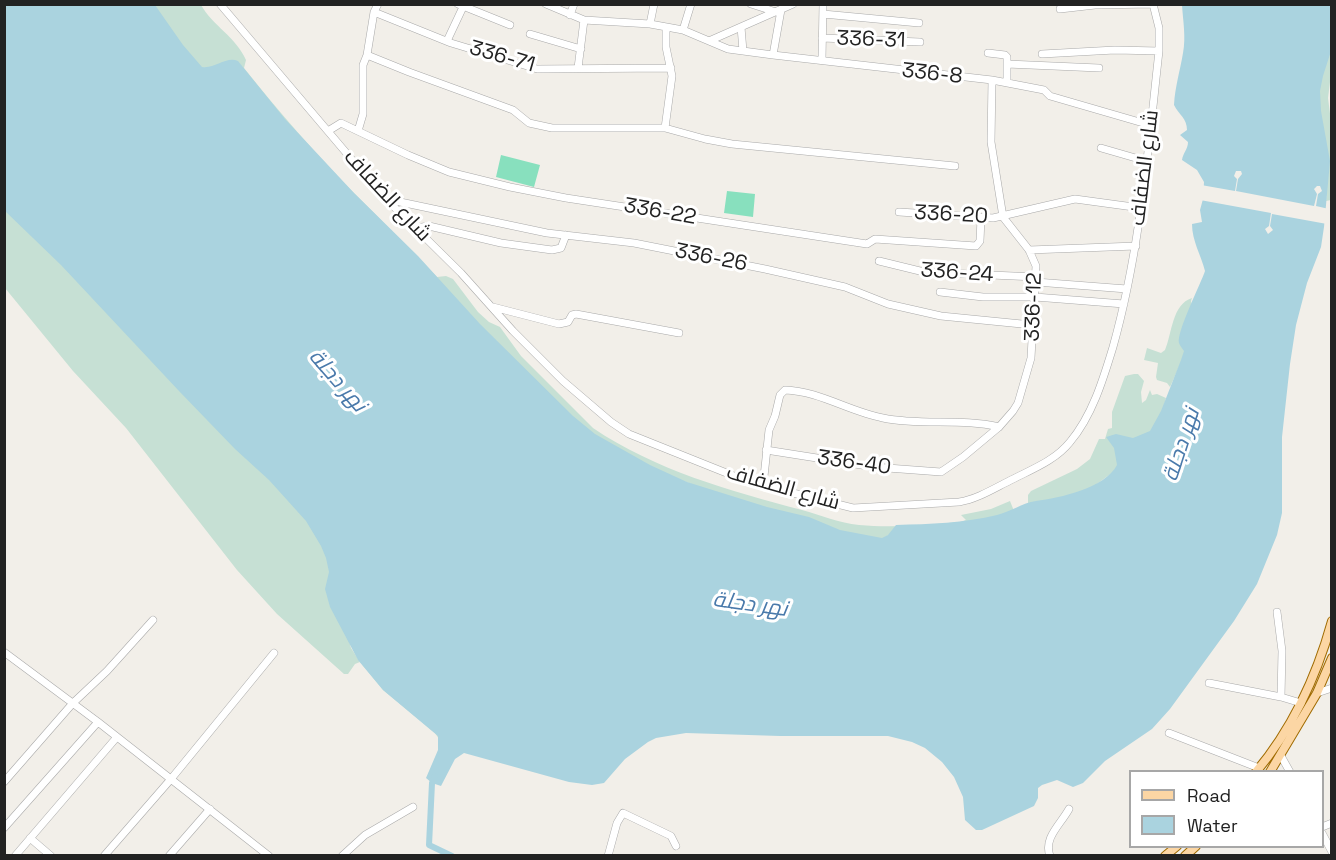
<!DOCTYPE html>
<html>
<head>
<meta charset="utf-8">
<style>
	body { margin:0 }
	#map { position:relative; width:1336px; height:860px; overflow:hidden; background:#f2efe9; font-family:"Space Grotesk",sans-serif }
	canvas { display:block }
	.frame { position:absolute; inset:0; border:6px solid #222; pointer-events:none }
	.legend { position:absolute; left:1129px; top:770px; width:195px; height:78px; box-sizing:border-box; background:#fff; border:2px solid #a7a7a7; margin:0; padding:8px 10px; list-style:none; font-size:18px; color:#222 }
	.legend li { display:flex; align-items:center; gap:12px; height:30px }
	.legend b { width:30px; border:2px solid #a7a7a7 }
</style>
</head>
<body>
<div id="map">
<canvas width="1336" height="860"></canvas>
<div class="frame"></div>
<ul class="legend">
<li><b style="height:8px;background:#fcd6a4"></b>Road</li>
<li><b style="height:16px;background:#aad3df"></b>Water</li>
</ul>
</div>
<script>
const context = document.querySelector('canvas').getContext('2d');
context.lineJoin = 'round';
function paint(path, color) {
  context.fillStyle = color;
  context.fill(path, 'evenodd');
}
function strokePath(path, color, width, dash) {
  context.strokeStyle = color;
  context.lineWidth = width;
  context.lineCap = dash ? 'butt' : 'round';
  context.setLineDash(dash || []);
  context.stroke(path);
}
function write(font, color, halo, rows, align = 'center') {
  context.font = font + ' "Space Grotesk",Cairo,sans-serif';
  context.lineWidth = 6;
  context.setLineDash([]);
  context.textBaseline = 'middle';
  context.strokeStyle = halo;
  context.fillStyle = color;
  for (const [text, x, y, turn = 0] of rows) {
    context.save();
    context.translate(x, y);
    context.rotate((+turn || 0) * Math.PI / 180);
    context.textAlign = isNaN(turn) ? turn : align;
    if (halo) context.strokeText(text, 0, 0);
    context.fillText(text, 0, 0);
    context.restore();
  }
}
paint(new Path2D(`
	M143 5H201C213 26 236 37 246 60L244 68C278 111 315 153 353 192 381 220 410 248 437 277L446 276 453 279 478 312 489 322 500 327 521 356 593 428C655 470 730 491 802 510 821 515 839 523 859 525 892 528 927 525 960 522L966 520 961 515 991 509 1010 501 1018 521 888 535 884 541 789 520 610 454 273 145Z
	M1331 5 1332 66 1328 98 1332 129 1331 195V200L1326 201 1327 187 1317 91Z
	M4 138 321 536 351 648 360 662 363 661 438 731 441 740 438 750 439 739 435 733 383 690 360 662 355 664 348 674H344L277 614 237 570 126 428 73 371 5 288Z
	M1192 298 1191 301 1196 329 1170 387 1167 383 1157 380 1156 377 1158 363 1144 360 1147 348 1161 353 1165 350C1172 334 1172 304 1192 298Z
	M1134 374H1138L1144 381 1141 392 1142 403 1146 400 1150 390 1152 395 1157 394 1166 398 1155 441 1074 501 1028 503V495L1031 491 1077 469 1090 459 1099 439H1105L1108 429 1112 428V412L1125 376Z`), '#c6e0d4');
paint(new Path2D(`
	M501 155 540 165 534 187 496 177Z
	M727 191 755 194 753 217 724 213Z`), '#88e0be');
paint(new Path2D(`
	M4 5H155L183 45 202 67C215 69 226 56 238 61L285 119 354 193 418 256 480 324 573 416 595 434 650 465 687 482 767 507 809 517 840 530 882 538 888 535 896 525C930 524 964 523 997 515 1010 512 1022 503 1036 501 1060 498 1105 488 1117 465L1114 448 1106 437 1116 434 1133 438 1150 431 1161 411 1181 360 1184 351C1182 348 1180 346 1179 343 1176 333 1201 283 1205 271 1201 255 1192 241 1192 224L1202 222 1200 210 1203 199 1204 182 1197 170 1182 160C1183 153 1188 149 1188 142L1180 135 1187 130C1187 118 1179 115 1174 105 1175 87 1180 71 1183 53 1186 37 1183 21 1182 5H1331V51L1323 76 1320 91 1321 111 1330 161 1324 227 1321 247 1307 283 1296 325 1290 364 1282 437V513L1277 535 1257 584 1234 621 1170 709 1152 729 1105 761 1083 783 1073 787 1057 780 1042 785 1038 788V798L1034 806 982 830H976L965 820 963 797 954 777 942 762 925 748 912 742 888 736H780L686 733 656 738 648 742 625 759 604 783 592 785 569 782 464 753 455 759 441 786 432 783 426 778 438 750V736L383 690 358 660 330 607 325 589 329 572 326 558 321 546 306 521 269 480 235 449 179 391 61 265 5 211Z`), '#aad3df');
paint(new Path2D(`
	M1236 171H1241L1242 174 1238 179 1236 191 1314 206 1317 194 1314 189 1317 186H1320L1322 191 1318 194 1316 206 1329 209 1327 224 1272 214 1270 226 1273 230 1268 234 1265 229 1269 226 1271 213 1200 200 1201 185 1235 191 1237 179 1234 176Z`), '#f2efe9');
strokePath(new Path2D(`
	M435 776 432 783 429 845 452 856`), '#aad3df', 6);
const minor = new Path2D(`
	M220 4 382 195 461 273 513 331 563 381 611 422 629 434 749 482 853 508 959 502C977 499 993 489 1009 481 1030 470 1055 461 1070 442 1092 416 1103 380 1113 347 1140 251 1148 150 1159 51V28L1153 4
	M458 4 510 25
	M546 4 584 20 650 24 683 30 709 41 793 4
	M751 4 776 12
	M1060 9 1095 5 1152 4
	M374 12 451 43 537 69 671 68
	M823 14 919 23
	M570 15 574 4
	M650 24 654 4
	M741 27 743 51
	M683 30 691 4
	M530 34 581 49
	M822 38 920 42
	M447 41 463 7
	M709 41 728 49 773 55 992 80 1044 90 1050 96 1150 125
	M988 53 1005 55 1007 57V83
	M1042 54 1115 50 1159 51
	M367 55 409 72 513 110 529 123 552 128H665L705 139 732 144 955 166
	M773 55 781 10
	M822 60 823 4
	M1007 64 1099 68
	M578 68 584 20
	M665 128 672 76 666 47V27
	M328 131 341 123 408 155 449 172 510 187 566 198 867 244 875 239 976 246 980 241 981 218
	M358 131 363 114V65L367 55 374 12 378 4
	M1101 148 1146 161
	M386 199 547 233 634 243 765 269 845 287 888 304 941 316 1032 325
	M899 212 993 218 1075 199 1141 208
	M415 228 429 226 501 243 552 250 561 248 566 235
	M1029 250 1136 246
	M879 261 924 272 1036 277
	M1036 282 1127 289
	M940 292 983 297H1035L1124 304
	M493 307 559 324 568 322 572 315 576 314 679 333
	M766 450 874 467 941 472 963 457 999 427 1013 411 1018 403 1031 358 1036 266 1029 250 1003 217 991 142 992 80
	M763 486 769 430 775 416 780 395 785 390C819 391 850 412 883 418 921 426 961 418 999 427
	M1277 612 1282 651 1281 697
	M4 652 98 722 269 856
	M1209 683 1281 697 1301 703
	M1317 693 1332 688
	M1169 733 1259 768
	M1281 756 1290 772
	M4 782 73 703 107 671 153 620
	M1322 827 1332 823
	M4 828 98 722
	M1322 833 1332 852
	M30 838 51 856
	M15 856 117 737
	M104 856 171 779 274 653
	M169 856 210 809
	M342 856 365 835 413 807
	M608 856 617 823 623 813 671 836 676 846
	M1050 856C1043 838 1061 824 1069 809`);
const major = new Path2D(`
	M1256 772C1292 729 1317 675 1332 621
	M1270 772 1317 693 1332 658
	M1165 856 1177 846
	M1185 856 1196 846`);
strokePath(minor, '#a9a9a9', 8);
strokePath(major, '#a06b00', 10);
strokePath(minor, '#fff', 7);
strokePath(major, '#fcd6a4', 8);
write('21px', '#222', '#fff', [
	["336-31",871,40,2],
	["336-71",502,57,16],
	["336-8",932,74,6],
	["شارع الضفاف",1145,168,-83],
	["شارع الضفاف",387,196,47],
	["336-22",660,212,10],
	["336-20",951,215,3],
	["336-26",711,258,11],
	["336-24",957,273,4],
	["336-12",1034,307,-88],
	["336-40",854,463,8],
	["شارع الضفاف",783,488,16]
]);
write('italic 22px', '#4a7aab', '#fff', [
	["نهر دجلة",337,381,49],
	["نهر دجلة",1182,445,-72],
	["نهر دجلة",750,605,8]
]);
</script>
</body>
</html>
